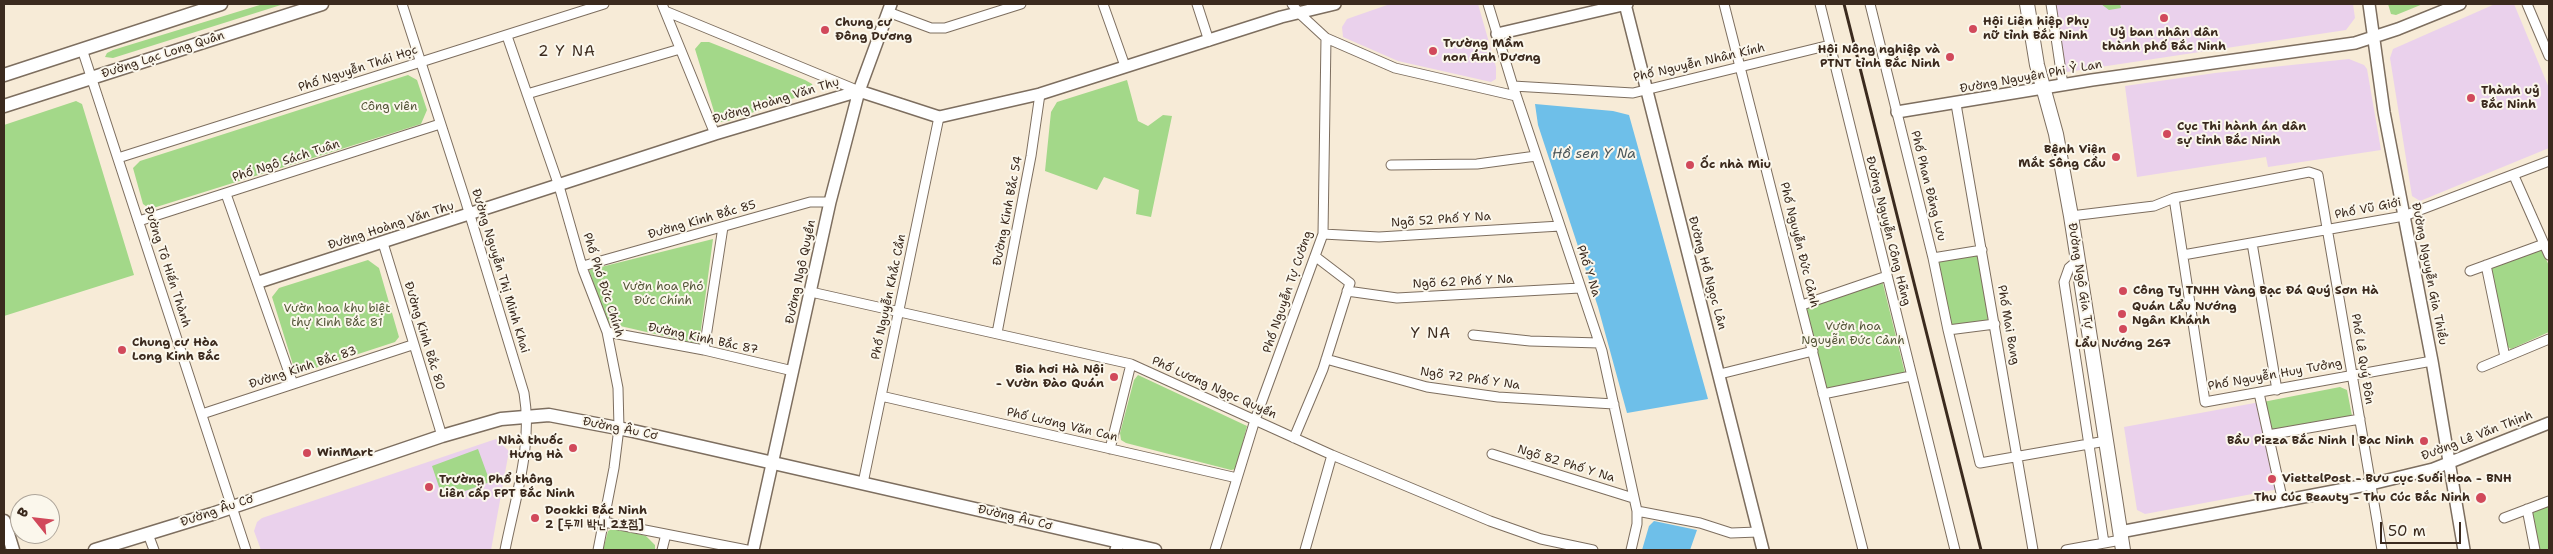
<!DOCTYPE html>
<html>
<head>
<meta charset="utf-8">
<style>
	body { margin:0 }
	#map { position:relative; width:2553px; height:554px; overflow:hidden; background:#f7ebd7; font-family:"Shantell Sans",sans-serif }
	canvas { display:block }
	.frame { position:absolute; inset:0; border:5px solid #3b2a1e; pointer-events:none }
	.north { position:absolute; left:10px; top:494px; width:50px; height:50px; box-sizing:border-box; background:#fbf7ec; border:1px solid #aea59a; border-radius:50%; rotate:299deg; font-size:14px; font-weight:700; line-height:20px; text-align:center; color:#3b2a1e }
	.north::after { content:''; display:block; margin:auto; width:18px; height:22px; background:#d1495b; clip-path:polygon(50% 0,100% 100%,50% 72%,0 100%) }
	.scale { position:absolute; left:2380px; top:522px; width:81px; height:22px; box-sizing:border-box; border:2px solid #3b2a1e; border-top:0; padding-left:6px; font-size:15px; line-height:18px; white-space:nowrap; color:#3b2a1e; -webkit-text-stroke:4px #fbf7ec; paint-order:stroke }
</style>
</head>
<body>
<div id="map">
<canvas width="2553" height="554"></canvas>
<div class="frame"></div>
<div class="north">B</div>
<div class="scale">50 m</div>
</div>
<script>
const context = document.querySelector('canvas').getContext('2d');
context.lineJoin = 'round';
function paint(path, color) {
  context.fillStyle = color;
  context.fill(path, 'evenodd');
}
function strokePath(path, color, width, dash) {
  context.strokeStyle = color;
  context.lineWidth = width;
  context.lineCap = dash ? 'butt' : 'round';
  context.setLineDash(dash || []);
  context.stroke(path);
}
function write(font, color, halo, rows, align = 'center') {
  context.font = font + ' "Shantell Sans","Poor Story",sans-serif';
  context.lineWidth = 4;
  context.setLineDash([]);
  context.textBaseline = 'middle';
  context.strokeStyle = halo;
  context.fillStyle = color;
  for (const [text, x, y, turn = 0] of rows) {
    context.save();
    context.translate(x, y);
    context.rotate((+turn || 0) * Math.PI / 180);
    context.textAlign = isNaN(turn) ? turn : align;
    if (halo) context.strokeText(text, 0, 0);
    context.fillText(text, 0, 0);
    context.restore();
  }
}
paint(new Path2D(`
	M1390 4H1478L1496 67V79L1491 82 1398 61 1343 37 1342 27 1347 19Z
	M2048 4H2353L2355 18 2346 30 2067 72 2065 71Z
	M2495 4H2514L2549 88V148L2420 201 2412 196 2390 58 2393 49Z
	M2349 59 2364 65 2367 69 2381 150 2268 167 2266 157 2137 177 2125 86 2215 73Z
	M2260 402 2279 489 2145 514 2137 510 2124 427Z
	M496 439 509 451 491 550H261L254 531 257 522 262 518Z`), '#ead1ec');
paint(new Path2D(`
	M263 4H284L113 58 105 57 107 53 113 50Z
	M2101 4H2120L2121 8 2109 10Z
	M2388 4H2423L2396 15 2391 14Z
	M701 42H709L805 80 812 84 813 87 809 93 728 121 721 122 716 118 695 49Z
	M408 75 417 80 427 110 421 124 150 209 143 204 133 168 140 161Z
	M1127 80 1138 121 1148 126 1163 115 1172 116 1151 217 1136 214 1139 190 1104 177 1097 190 1045 171 1051 112 1057 102Z
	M76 101 82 104 134 275 4 316V125Z
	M713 239 699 344 607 323 589 270Z
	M2542 249 2549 266V332L2511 349 2506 346 2490 266Z
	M1980 251 1991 322 1950 327 1937 259Z
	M368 260 379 268 399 337 395 342 300 373 295 371 272 297 279 288Z
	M1882 280 1905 373 1827 390 1804 306Z
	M1138 375 1247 426 1236 469 1231 470 1126 443 1121 440 1120 433 1134 380Z
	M2340 387 2347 390 2352 416 2271 433 2263 402Z
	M478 449 490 482 443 499 432 466Z
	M2549 502V550H2538L2531 513 2534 509Z
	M614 528 646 536 655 545V550H603L608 531Z`), '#a3d889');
paint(new Path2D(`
	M1535 104 1613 111 1629 115 1708 399 1627 413 1598 307 1538 125Z
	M1654 521 1697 530 1690 550H1642L1649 526Z`), '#6ebfe9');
const minor = new Path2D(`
	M402 4 465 199 524 393C533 446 515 499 505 550
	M662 4 715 134
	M1103 4 1125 66
	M1197 4 1209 41
	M1488 4 1513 86 1602 351 1637 511V524L1631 550
	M1724 4 1863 550
	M1820 4 1955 550
	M1870 4 1933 258 1948 330 1995 324
	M2051 4 2063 85
	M2527 4 2549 56
	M665 11 859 91
	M888 12 931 28H945L1021 4
	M507 36 559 186 583 270 607 332 618 388 619 428 614 468 598 550
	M1326 38 1395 68 1516 96
	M82 49 246 550
	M1513 86 1633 93 1830 45
	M527 94 680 49
	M1956 104 2033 550
	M118 158 604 4
	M1391 165 1477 164 1536 156
	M2514 176 2549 255
	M226 194 293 384
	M2174 198 2309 172 2318 175 2382 550
	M2071 216 2154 206 2174 198 2205 402 2432 361
	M139 221 440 124
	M1323 234 1379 237 1560 226
	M383 243 442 436
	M2252 243 2277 390
	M2183 255 2404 216 2549 161
	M1933 258 1982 250
	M2077 261 2069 268 2064 282 2104 543
	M2486 265 2505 357
	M583 266 810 202H830
	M2470 271 2544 244
	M1347 291 1397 298 1580 288
	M811 292 1131 364 1332 455 1490 521 1541 539 1593 550
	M1802 305 1887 276
	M1948 330 1980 463 2106 441
	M607 332 704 350 793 371
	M997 333 1031 156 1040 94
	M1473 335 1530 341 1599 343
	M704 350 723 227
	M1326 359 1427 387 1498 397 1614 404
	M2482 367 2549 339
	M1720 374 1813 351
	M2259 393 2283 502
	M1823 394 1911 376
	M881 396 1237 478
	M202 414 412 345
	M2268 435 2360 419
	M1294 438 1323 369 1350 283 1316 257
	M1110 449 1131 364
	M1492 454 1633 498
	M863 483 939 117
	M2527 509 2535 550
	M1637 511 1700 523 1731 533 1758 532
	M2504 518 2549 501
	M604 522 747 550
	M148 534 154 550
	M662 550 666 534
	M1215 550 1255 420 1323 234 1326 38 1300 14 1292 4
	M1305 550 1332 455
	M2066 550 2121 540`);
const tertiary = new Path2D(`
	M1625 4 1763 550
	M2369 4 2384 112 2432 361 2464 550
	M1497 34 1627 4
	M1897 112 2092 80 2355 43 2398 29 2460 4
	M259 282 715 134 859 91 939 117 1040 94 1281 17 1335 4
	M2120 532 2371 484 2433 469 2549 423
	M753 550 830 202 859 91 891 4
	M1116 550 1118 543`);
const secondary = new Path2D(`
	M4 75 221 4
	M4 106 322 4
	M4 521 13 550
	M95 550 212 514 442 436 501 419 549 415 633 431 1155 550`);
const primary = new Path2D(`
	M2027 4 2037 65 2056 134 2071 216 2123 550`);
strokePath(minor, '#7d6e5f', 11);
strokePath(tertiary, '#7d6e5f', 14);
strokePath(secondary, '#7d6e5f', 15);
strokePath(primary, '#7d6e5f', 16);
strokePath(minor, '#fff', 9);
strokePath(tertiary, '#fff', 11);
strokePath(secondary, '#fff', 12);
strokePath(primary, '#fff', 14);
strokePath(new Path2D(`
	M1844 4 1981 550`), '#3b2a1e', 3);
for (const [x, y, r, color] of [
	[2164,18,5,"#d1495b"],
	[1973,29,5,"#d1495b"],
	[825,30,5,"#d1495b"],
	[1433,51,5,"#d1495b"],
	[1950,57,5,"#d1495b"],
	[2471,98,5,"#d1495b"],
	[2167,134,5,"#d1495b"],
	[2116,157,5,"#d1495b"],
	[1690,165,5,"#d1495b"],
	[2123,291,5,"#d1495b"],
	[2122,314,5,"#d1495b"],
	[2123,329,5,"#d1495b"],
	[122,350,5,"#d1495b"],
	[1114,377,5,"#d1495b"],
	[2424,441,5,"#d1495b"],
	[573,448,5,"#d1495b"],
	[307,453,5,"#d1495b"],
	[2272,479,5,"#d1495b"],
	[429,487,5,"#d1495b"],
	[2481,498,6,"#d1495b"],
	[535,518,5,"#d1495b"]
]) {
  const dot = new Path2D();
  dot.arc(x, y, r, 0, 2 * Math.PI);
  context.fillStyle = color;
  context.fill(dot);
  strokePath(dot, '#fbf7ec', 2);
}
write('bold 12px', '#3b2a1e', '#fbf7ec', [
	["Hội Liên hiệp Phụ",1983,22],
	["nữ tỉnh Bắc Ninh",1983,36],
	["Chung cư",835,23],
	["Đông Dương",835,37],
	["Uỷ ban nhân dân",2164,33,"center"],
	["thành phố Bắc Ninh",2164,47,"center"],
	["Trường Mầm",1443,44],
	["non Ánh Dương",1443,58],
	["Hội Nông nghiệp và",1940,50,"right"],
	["PTNT tỉnh Bắc Ninh",1940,64,"right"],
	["Thành uỷ",2481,91],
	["Bắc Ninh",2481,105],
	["Cục Thi hành án dân",2177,127],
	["sự tỉnh Bắc Ninh",2177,141],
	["Bệnh Viện",2106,150,"right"],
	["Mắt Sông Cầu",2106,164,"right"],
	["Ốc nhà Miu",1700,165],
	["Công Ty TNHH Vàng Bạc Đá Quý Sơn Hà",2133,291],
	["Quán Lẩu Nướng",2132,307],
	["Ngân Khánh",2132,321],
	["Chung cư Hòa",132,343],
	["Long Kinh Bắc",132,357],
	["Lẩu Nướng 267",2123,344,"center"],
	["Bia hơi Hà Nội",1104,370,"right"],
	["- Vườn Đào Quán",1104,384,"right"],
	["Nhà thuốc",563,441,"right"],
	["Hưng Hà",563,455,"right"],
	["Bầu Pizza Bắc Ninh | Bac Ninh",2414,441,"right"],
	["WinMart",317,453],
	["ViettelPost - Bưu cục Suối Hoa - BNH",2282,479],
	["Trường Phổ thông",439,480],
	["Liên cấp FPT Bắc Ninh",439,494],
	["Thu Cúc Beauty - Thu Cúc Bắc Ninh",2470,498,"right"],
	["Dookki Bắc Ninh",545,511],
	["2 [두끼 박닌 2호점]",545,525]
], 'left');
write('12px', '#3b2a1e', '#fbf7ec', [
	["Đường Lạc Long Quân",163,55,-18],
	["Phố Nguyễn Nhân Kính",1699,63,-13],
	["Phố Nguyễn Thái Học",358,69,-18],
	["Đường Nguyên Phi Ỷ Lan",2031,77,-10],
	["Đường Hoàng Văn Thụ",776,101,-17],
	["Phố Ngô Sách Tuân",286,161,-18],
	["Phố Phan Đăng Lưu",1928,186,76],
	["Phố Vũ Giới",2368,209,-11],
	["Đường Kinh Bắc 54",1008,211,-79],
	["Đường Kinh Bắc 85",702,220,-16],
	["Ngõ 52 Phố Y Na",1441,220,-4],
	["Đường Hoàng Văn Thụ",391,226,-18],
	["Đường Nguyễn Công Hãng",1888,231,76],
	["Phố Nguyễn Đức Cảnh",1799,245,76],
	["Đường Tô Hiến Thành",167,267,72],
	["Đường Nguyễn Thị Minh Khai",500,271,73],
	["Phố Y Na",1588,271,72],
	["Đường Ngô Quyền",801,272,-78],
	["Đường Hồ Ngọc Lân",1707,273,75],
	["Đường Nguyễn Gia Thiều",2429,274,79],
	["Đường Ngô Gia Tự",2080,276,81],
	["Ngõ 62 Phố Y Na",1463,282,-3],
	["Phố Phó Đức Chính",603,285,72],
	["Phố Nguyễn Tự Cường",1288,292,-71],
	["Phố Nguyễn Khắc Cần",889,297,-78],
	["Phố Mai Bang",2008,325,80],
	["Đường Kinh Bắc 80",424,336,73],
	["Đường Kinh Bắc 87",703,339,12],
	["Phố Lê Quý Đôn",2362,359,81],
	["Đường Kinh Bắc 83",303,368,-18],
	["Phố Nguyễn Huy Tưởng",2275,375,-10],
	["Ngõ 72 Phố Y Na",1470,379,8],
	["Phố Lương Ngọc Quyến",1214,388,24],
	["Phố Lương Văn Can",1062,425,13],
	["Đường Âu Cơ",620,429,11],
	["Đường Lê Văn Thịnh",2477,436,-21],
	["Ngõ 82 Phố Y Na",1566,464,17],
	["Đường Âu Cơ",217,511,-19],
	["Đường Âu Cơ",1015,518,13]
]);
write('12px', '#555639', '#fbf7ec', [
	["Công viên",389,107],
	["Vườn hoa Phó",663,287],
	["Đức Chính",663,301],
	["Vườn hoa khu biệt",337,309],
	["thự Kinh Bắc 81",337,323],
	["Vườn hoa",1853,327],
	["Nguyễn Đức Cảnh",1853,341]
]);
write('italic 14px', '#4a575b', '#fbf7ec', [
	["Hồ sen Y Na",1594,154]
]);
context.letterSpacing = '1px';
write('15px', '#3b2a1e', '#fbf7ec', [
	["2 Y NA",567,52],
	["Y NA",1431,334]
]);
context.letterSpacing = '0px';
</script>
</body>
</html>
